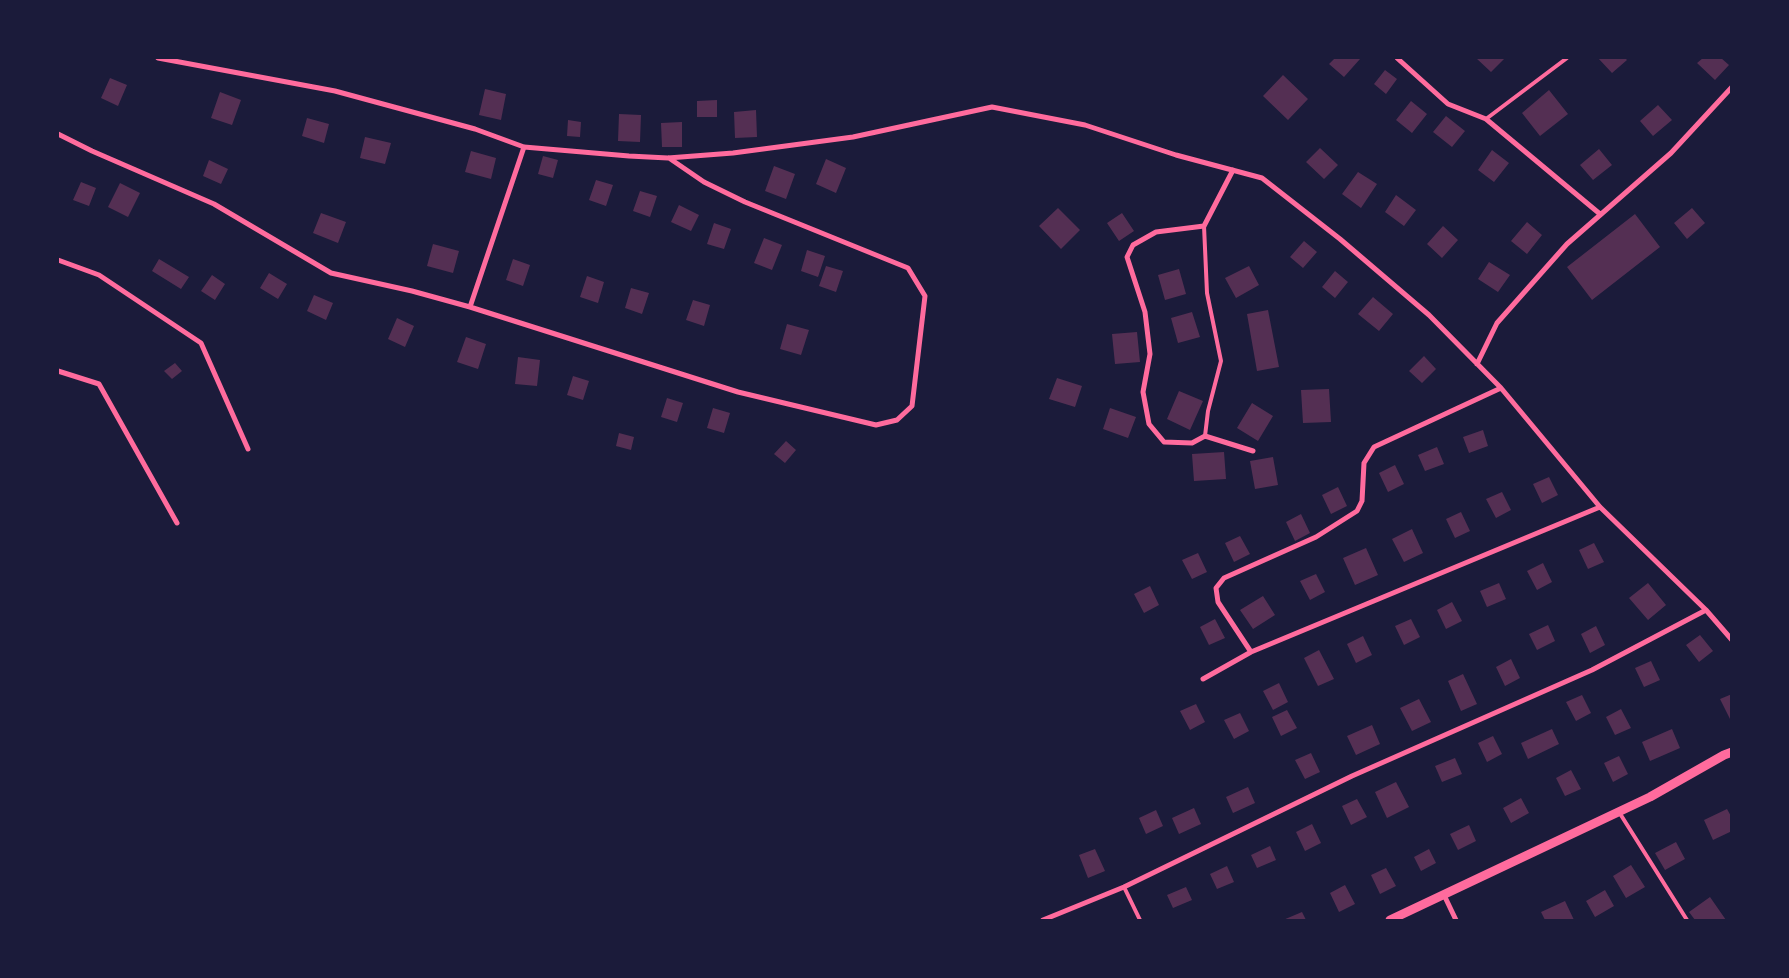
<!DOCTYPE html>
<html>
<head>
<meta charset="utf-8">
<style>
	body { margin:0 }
	#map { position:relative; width:1789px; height:978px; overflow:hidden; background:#1b1b3a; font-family:"Work Sans",sans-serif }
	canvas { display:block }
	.frame { position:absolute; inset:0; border:59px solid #1b1b3a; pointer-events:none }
</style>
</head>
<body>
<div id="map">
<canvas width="1789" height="978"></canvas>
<div class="frame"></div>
</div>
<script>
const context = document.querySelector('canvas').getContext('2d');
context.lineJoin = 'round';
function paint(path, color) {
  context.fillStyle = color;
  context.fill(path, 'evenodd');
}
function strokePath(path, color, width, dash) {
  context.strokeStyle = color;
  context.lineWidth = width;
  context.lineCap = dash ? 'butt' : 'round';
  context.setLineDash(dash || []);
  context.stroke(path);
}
paint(new Path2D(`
	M1335 58H1358L1360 59 1344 77 1329 64Z
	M1476 58H1505L1491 72Z
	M1598 58H1625L1627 60 1612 73Z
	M1703 58H1721L1729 65 1715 80 1697 63Z
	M1385 70 1397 79 1386 94 1374 84Z
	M1283 75 1308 99 1288 120 1263 96Z
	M110 78 127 85 118 106 101 98Z
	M485 89 506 94 501 120 479 115Z
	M1549 90 1568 114 1540 136 1522 113Z
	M220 92 241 100 232 125 211 118Z
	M717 100V117H697V101Z
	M1411 101 1427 114 1412 133 1396 120Z
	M1658 105 1672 120 1653 136 1640 121Z
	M756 110 757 137 735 138 734 112Z
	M619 114 641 115 640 142 618 141Z
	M1446 116 1465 131 1452 147 1433 132Z
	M307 118 329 124 324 143 302 136Z
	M568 120 581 122 580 137 567 136Z
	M682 122V147H662L661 123Z
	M365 137 391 143 385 164 360 158Z
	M1320 148 1338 165 1324 179 1306 162Z
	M1599 149 1612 165 1593 180 1580 165Z
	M1492 150 1509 163 1494 182 1478 170Z
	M471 151 496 158 491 179 465 172Z
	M543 156 558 160 553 178 538 174Z
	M826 159 846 168 836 193 816 184Z
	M209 160 228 169 221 184 203 176Z
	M774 166 795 174 786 199 765 191Z
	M1358 172 1377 184 1361 208 1342 194Z
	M596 180 613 185 606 206 589 200Z
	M81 182 96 188 89 206 73 200Z
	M120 183 140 193 128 217 108 207Z
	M640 191 657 196 650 217 633 211Z
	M1396 195 1416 210 1404 226 1385 212Z
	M679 205 699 215 691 231 671 222Z
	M1058 208 1080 230 1061 249 1039 226Z
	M1692 208 1705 223 1687 239 1674 223Z
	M321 213 346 222 338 243 313 233Z
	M1122 213 1134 231 1119 241 1107 223Z
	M1635 214 1660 247 1592 300 1567 267Z
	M1527 222 1542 235 1527 254 1511 241Z
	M714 223 731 229 724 249 707 244Z
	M1443 226 1458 240 1442 258 1427 244Z
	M764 238 782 245 772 270 754 263Z
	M1304 241 1317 252 1303 268 1290 257Z
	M433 244 459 251 453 273 427 266Z
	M807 250 825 256 818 277 801 271Z
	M159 259 189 277 181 289 152 271Z
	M513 259 530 265 523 286 506 280Z
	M1489 262 1510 275 1498 292 1478 279Z
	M826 266 843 271 836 292 819 286Z
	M1249 266 1259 285 1236 298 1225 278Z
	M1179 269 1186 294 1165 300 1158 275Z
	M1335 271 1348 282 1335 298 1322 287Z
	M269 273 287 284 278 299 260 288Z
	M212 275 225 284 215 300 201 291Z
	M587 276 604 282 598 303 580 297Z
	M631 288 649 293 642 314 625 308Z
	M314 295 333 303 326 320 307 311Z
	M1373 297 1393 314 1379 331 1358 314Z
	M693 300 710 305 704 326 686 320Z
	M1268 310 1279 367 1257 371 1247 314Z
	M1192 312 1200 337 1178 343 1171 318Z
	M397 318 414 326 405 347 388 339Z
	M787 324 809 330 801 355 780 349Z
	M1137 332 1140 362 1115 364 1112 334Z
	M466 337 486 344 478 369 457 362Z
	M1424 356 1436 369 1422 383 1409 371Z
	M518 357 540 360 537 386 515 384Z
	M175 363 182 371 172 379 164 371Z
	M573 376 589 381 583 400 567 395Z
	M1057 378 1082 386 1075 407 1049 399Z
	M1329 389 1331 422 1303 423 1301 390Z
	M1179 391 1203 401 1190 430 1167 419Z
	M667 398 683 403 677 422 661 417Z
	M1252 403 1273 416 1258 441 1237 428Z
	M713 408 730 413 724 433 707 428Z
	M1110 408 1136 417 1128 438 1103 429Z
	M1483 430 1488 446 1469 453 1463 437Z
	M619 433 634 437 631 450 616 446Z
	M786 441 796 450 785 463 774 454Z
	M1437 447 1444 464 1425 471 1418 455Z
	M1224 452 1226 479 1194 481 1192 454Z
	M1273 457 1278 485 1255 489 1250 461Z
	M1395 465 1404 484 1388 492 1379 473Z
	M1549 477 1558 495 1542 503 1533 484Z
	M1338 487 1347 506 1331 514 1322 495Z
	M1502 492 1511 510 1496 518 1486 499Z
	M1461 512 1470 531 1455 538 1446 519Z
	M1301 514 1310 533 1295 541 1286 522Z
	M1412 529 1423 553 1404 562 1392 539Z
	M1240 536 1250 554 1234 562 1225 543Z
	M1594 543 1604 562 1588 569 1579 550Z
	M1366 548 1378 575 1355 585 1343 558Z
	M1198 553 1207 572 1192 579 1182 560Z
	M1543 563 1552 582 1537 590 1527 571Z
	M1316 574 1325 592 1310 600 1300 581Z
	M1499 583 1506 599 1487 607 1480 591Z
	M1648 583 1666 605 1648 620 1629 598Z
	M1150 586 1159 605 1144 613 1134 594Z
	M1263 596 1275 615 1253 629 1240 610Z
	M1452 602 1462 621 1446 629 1437 610Z
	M1215 619 1225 638 1209 645 1200 627Z
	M1411 619 1420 637 1404 645 1395 626Z
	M1548 625 1555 641 1537 650 1529 634Z
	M1596 626 1605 645 1590 653 1581 634Z
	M1700 635 1713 651 1699 662 1686 645Z
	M1363 636 1372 655 1356 663 1347 644Z
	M1319 650 1334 679 1318 686 1304 658Z
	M1511 659 1520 678 1505 686 1496 667Z
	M1651 661 1660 680 1644 687 1635 668Z
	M1463 674 1477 704 1461 711 1448 681Z
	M1279 683 1288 702 1273 710 1263 691Z
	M1732 694V723L1720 699Z
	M1582 695 1591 713 1576 721 1566 702Z
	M1419 699 1431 722 1412 731 1400 708Z
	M1196 704 1205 722 1190 730 1180 711Z
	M1621 709 1631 728 1615 735 1606 717Z
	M1287 710 1297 728 1281 736 1272 717Z
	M1240 713 1249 731 1234 739 1224 720Z
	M1372 725 1380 744 1356 755 1347 736Z
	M1552 729 1559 744 1528 759 1521 743Z
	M1672 729 1680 748 1650 761 1642 742Z
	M1493 736 1502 754 1487 762 1478 743Z
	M1311 753 1320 772 1305 779 1295 760Z
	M1619 756 1628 774 1613 782 1604 763Z
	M1455 758 1462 774 1442 782 1435 766Z
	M1571 770 1581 789 1565 796 1556 778Z
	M1396 782 1409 807 1387 818 1375 792Z
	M1248 787 1255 803 1233 813 1226 797Z
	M1521 798 1529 813 1511 823 1503 808Z
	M1357 799 1367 817 1351 825 1342 806Z
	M1194 808 1201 824 1179 834 1172 818Z
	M1727 809 1732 818V831L1713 840 1704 820Z
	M1156 810 1163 826 1146 834 1139 818Z
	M1312 824 1321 843 1305 851 1296 832Z
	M1469 825 1476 841 1458 850 1450 834Z
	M1676 842 1685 859 1665 870 1655 853Z
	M1270 846 1276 860 1257 868 1251 855Z
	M1095 849 1105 871 1088 878 1079 855Z
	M1429 849 1436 863 1421 871 1414 857Z
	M1631 865 1645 887 1626 898 1613 876Z
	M1227 866 1234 882 1217 889 1210 874Z
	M1386 868 1396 886 1380 894 1371 875Z
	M1345 885 1355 904 1339 912 1330 893Z
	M1186 887 1192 900 1173 908 1167 895Z
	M1605 890 1614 906 1595 917 1586 901Z
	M1710 897 1726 920H1695L1689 912Z
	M1565 901 1574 920H1545L1541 912Z
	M1302 912 1306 920H1283Z`), '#542f53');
strokePath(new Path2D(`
	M1486 119 1567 58
	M1204 226 1207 293 1221 361 1208 411 1205 436
	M1619 812 1687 920
	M1124 887 1140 920`), '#ff6b9d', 4);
strokePath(new Path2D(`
	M158 58 335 91 475 129 524 147 629 156 668 158 733 153 853 137 992 107 1085 125 1176 155 1262 178 1340 239 1429 315 1501 388 1600 507 1706 610 1732 640
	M1397 58 1448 104 1486 119 1600 214
	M58 134 92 151 214 204 331 273 412 291 470 307 738 392 876 425 897 420 912 406 925 296 908 268 745 202 704 182 669 158
	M1233 170 1204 226 1156 232 1133 245 1127 257 1145 312 1150 354 1143 392 1149 424 1164 442 1192 443 1205 436 1253 451
	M58 260 99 275 201 343 248 449
	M470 307 524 147
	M1477 364 1497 323 1567 244 1671 153 1732 87
	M58 371 99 384 177 523
	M1251 652 1218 602 1216 588 1224 578 1316 537 1357 511 1362 501 1364 463 1374 447 1501 388
	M1203 679 1251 652 1600 507
	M1444 895 1456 920
	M1043 920 1124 887 1352 776 1592 670 1706 610`), '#ff6b9d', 5);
strokePath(new Path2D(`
	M1390 920 1650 797 1724 755 1732 752`), '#ff6b9d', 9);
</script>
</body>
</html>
